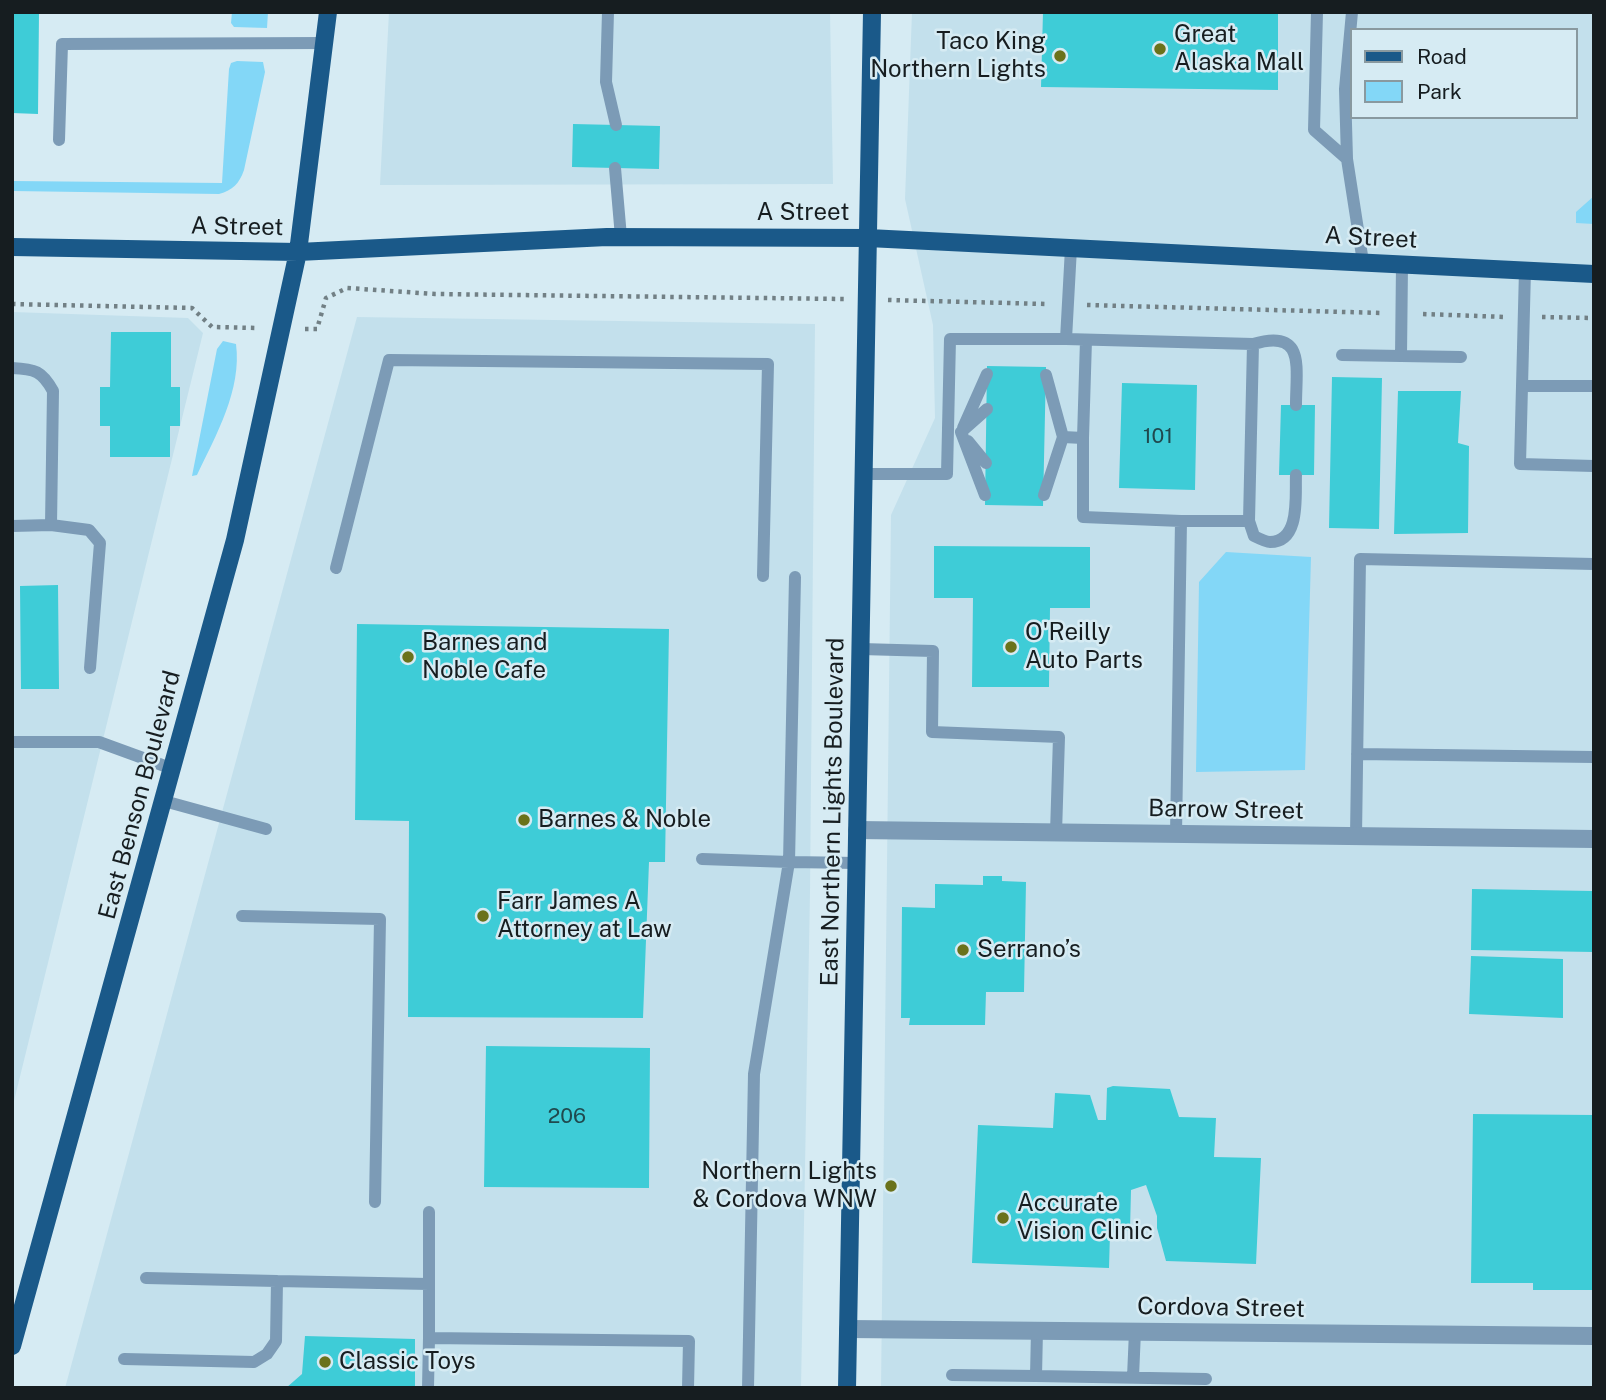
<!DOCTYPE html>
<html>
<head>
<meta charset="utf-8">
<style>
	body { margin:0 }
	#map { position:relative; width:1606px; height:1400px; overflow:hidden; background:#d6ebf3; font-family:"Public Sans",sans-serif }
	canvas { display:block }
	.frame { position:absolute; inset:0; border:14px solid #161d20; pointer-events:none }
	.legend { position:absolute; left:1350px; top:28px; width:228px; height:91px; box-sizing:border-box; background:#d6ebf3; border:2px solid #89999f; margin:0; padding:9px 12px; list-style:none; font-size:21px; color:#161d20 }
	.legend li { display:flex; align-items:center; gap:14px; height:35px }
	.legend b { width:35px; border:2px solid #89999f }
</style>
</head>
<body>
<div id="map">
<canvas width="1606" height="1400"></canvas>
<div class="frame"></div>
<ul class="legend">
<li><b style="height:9px;background:#1a5989"></b>Road</li>
<li><b style="height:19px;background:#83d7f7"></b>Park</li>
</ul>
</div>
<script>
const context = document.querySelector('canvas').getContext('2d');
context.lineJoin = 'round';
function paint(path, color) {
  context.fillStyle = color;
  context.fill(path, 'evenodd');
}
function strokePath(path, color, width, dash) {
  context.strokeStyle = color;
  context.lineWidth = width;
  context.lineCap = dash ? 'butt' : 'round';
  context.setLineDash(dash || []);
  context.stroke(path);
}
function write(font, color, halo, rows, align = 'center') {
  context.font = font + ' "Public Sans",sans-serif';
  context.lineWidth = 5;
  context.setLineDash([]);
  context.textBaseline = 'middle';
  context.strokeStyle = halo;
  context.fillStyle = color;
  for (const [text, x, y, turn = 0] of rows) {
    context.save();
    context.translate(x, y);
    context.rotate((+turn || 0) * Math.PI / 180);
    context.textAlign = isNaN(turn) ? turn : align;
    if (halo) context.strokeText(text, 0, 0);
    context.fillText(text, 0, 0);
    context.restore();
  }
}
paint(new Path2D(`
	M389 12H830L833 184 380 185Z
	M912 12H1594V1388H881L891 515 935 418 933 325 905 199ZM1352 30H1576V117H1352Z
	M12 312 188 318 203 333 12 1109Z
	M357 317 815 324 810 892 801 1388H65Z`), '#c3e0ec');
paint(new Path2D(`
	M232 12H268L267 28 234 27 231 23Z
	M237 61 263 62 265 72 244 170C239 184 233 190 219 194L12 191V181L222 183 229 69 231 63Z
	M1594 196V224L1576 223V212Z
	M223 341 236 344C242 390 216 435 197 475L192 476 217 349Z
	M1226 552 1311 557 1305 770 1196 772 1199 582Z`), '#83d7f7');
paint(new Path2D(`
	M12 12H39L38 114 12 113Z
	M1043 12H1278V90L1041 87Z
	M573 124 660 126 659 169 572 167Z
	M111 332H171V387H180V426H170V457H110V426H100V387H110Z
	M987 366 1046 367 1043 506 985 505Z
	M1332 377 1382 378 1379 529 1329 528Z
	M1122 383 1197 385 1195 490 1119 488Z
	M1398 391H1461L1458 443 1469 446 1468 533 1394 534Z
	M1281 405H1315L1314 475H1279Z
	M934 546 1090 547V608H1050L1049 687H972L973 598H934Z
	M58 585 59 689H21L20 586Z
	M357 624 669 629 665 862H649L643 1018 408 1017 409 821 355 820Z
	M983 876H1002V881L1026 882 1024 992H986L985 1025H909L910 1018H901L902 907 935 908V884L983 885Z
	M1472 889 1594 891V952L1471 950Z
	M1471 956 1563 959V1018L1469 1014Z
	M486 1046 650 1048 649 1188 484 1187Z
	M1113 1086 1170 1089 1179 1117 1216 1118 1214 1157 1261 1158 1256 1264 1166 1261 1157 1228V1216L1146 1185 1131 1190 1130 1230 1110 1233 1109 1268 972 1263 978 1125 1053 1128 1055 1093 1090 1095 1098 1120H1106L1107 1088Z
	M1473 1114 1594 1115V1290H1533V1283H1471Z
	M305 1336 415 1339V1388H286L302 1374Z`), '#3eccd7');
strokePath(new Path2D(`
	M888 300 1047 304
	M12 304 192 308 212 327 258 328
	M1087 305 1383 313
	M1423 314 1505 317
	M1542 317 1594 318
	M305 329H317L326 298 347 288 435 294 844 299`), '#728085', 4.5, [3.5, 5]);
strokePath(new Path2D(`
	M608 12 606 82 616 125
	M1317 12 1314 130 1347 159
	M1352 12 1345 89 1347 159 1363 262
	M59 140 62 44 324 43
	M615 168 621 237
	M1071 248 1066 339 1253 344 1249 521H1181L1176 834
	M1402 265 1401 356 1461 357
	M1525 270 1520 464 1594 466
	M1253 344C1306 328 1296 367 1296 405
	M1342 355 1401 356
	M12 368C35 369 42 371 53 391L51 525
	M1522 386H1594
	M963 428 987 374
	M1063 437 1083 438 1086 340
	M1083 438V517L1181 521
	M968 441 986 463
	M864 474H947L950 339H1066
	M985 495 961 432 987 409
	M1044 495 1063 437 1046 375
	M1249 521 1254 536C1258 538 1266 542 1270 542 1301 542 1295 495 1296 475
	M12 526 51 525 89 530 100 543 90 668
	M336 568 389 360 768 364 763 576
	M861 649 933 651 932 732 1059 737 1056 833
	M12 742H99L173 769
	M1357 754 1594 757
	M164 801 266 829
	M1356 836 1360 559 1594 564
	M702 859 789 862 795 577
	M242 916 380 919 375 1202
	M277 1281 429 1284V1212
	M429 1284V1338L689 1341 688 1388
	M1037 1330 1036 1376 1206 1379
	M124 1359 254 1362 267 1354 276 1341 277 1281 146 1278
	M952 1375 1036 1376
	M1133 1377 1135 1331
	M428 1388 429 1338
	M748 1388 754 1074 789 862 857 863`), '#7c9bb6', 12);
strokePath(new Path2D(`
	M857 830 1594 839
	M848 1329 1594 1336`), '#7c9bb6', 18);
strokePath(new Path2D(`
	M12 247 298 252 607 237 868 238 1594 274
	M12 1346 235 540 298 252 328 12
	M847 1388 872 12`), '#1a5989', 18);
for (const [x, y, r, color] of [
	[1160,49,7,"#6a721b"],
	[1060,56,7,"#6a721b"],
	[1011,647,7,"#6a721b"],
	[408,657,7,"#6a721b"],
	[524,820,7,"#6a721b"],
	[483,916,7,"#6a721b"],
	[963,950,7,"#6a721b"],
	[891,1186,7,"#6a721b"],
	[1003,1218,7,"#6a721b"],
	[325,1362,7,"#6a721b"]
]) {
  const dot = new Path2D();
  dot.arc(x, y, r, 0, 2 * Math.PI);
  context.fillStyle = color;
  context.fill(dot);
  strokePath(dot, '#d6ebf3', 2.5);
}
write('21px', '#20494e', null, [
	["101",1158,437],
	["206",567,1117]
]);
write('24px', '#161d20', '#d6ebf3', [
	["Great",1174,35],
	["Alaska Mall",1174,63],
	["Taco King",1046,42,"right"],
	["Northern Lights",1046,70,"right"],
	["O'Reilly",1025,633],
	["Auto Parts",1025,661],
	["Barnes and",422,643],
	["Noble Cafe",422,671],
	["Barnes & Noble",538,820],
	["Farr James A",497,902],
	["Attorney at Law",497,930],
	["Serrano’s",977,950],
	["Northern Lights",877,1172,"right"],
	["& Cordova WNW",877,1200,"right"],
	["Accurate",1017,1204],
	["Vision Clinic",1017,1232],
	["Classic Toys",339,1362]
], 'left');
write('24px', '#161d20', '#d6ebf3', [
	["A Street",803,213],
	["A Street",237,227,1],
	["A Street",1371,238,3],
	["East Benson Boulevard",140,795,-75],
	["Barrow Street",1226,810,1],
	["East Northern Lights Boulevard",833,812,-89],
	["Cordova Street",1221,1308,1]
]);
</script>
</body>
</html>
